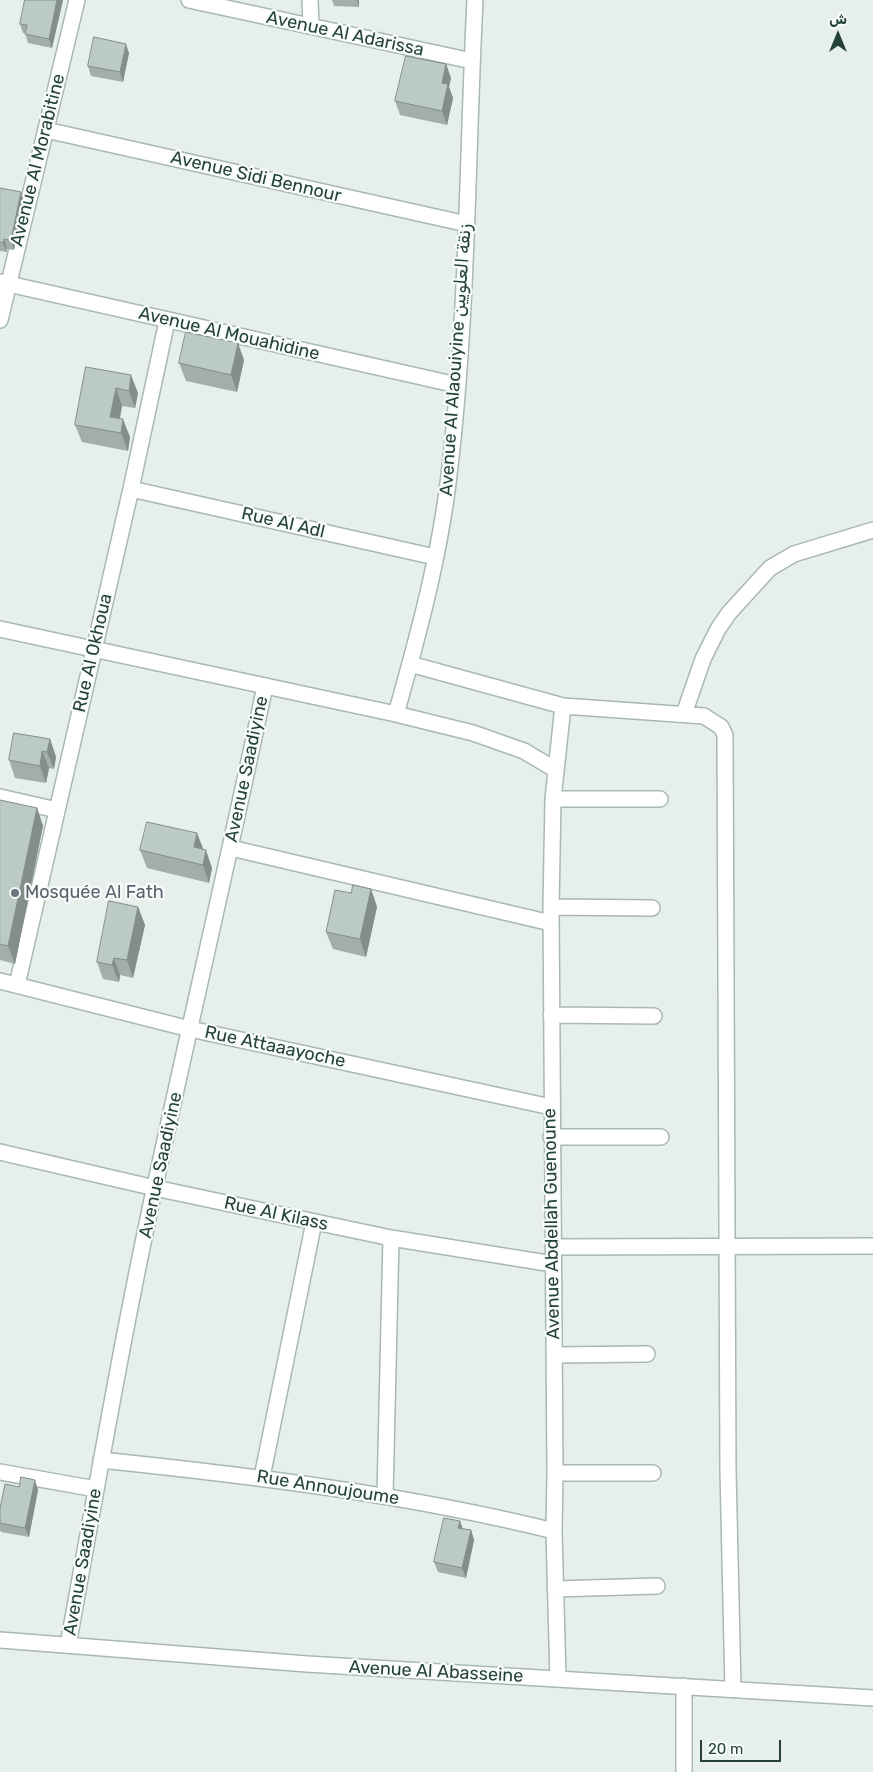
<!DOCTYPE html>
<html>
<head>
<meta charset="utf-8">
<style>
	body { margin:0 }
	#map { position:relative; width:873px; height:1772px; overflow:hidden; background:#e6efeb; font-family:Rubik,Vazirmatn,sans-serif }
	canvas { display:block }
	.north { position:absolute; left:813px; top:10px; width:50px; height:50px; -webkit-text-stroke:4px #f7fbf9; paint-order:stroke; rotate:0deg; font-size:14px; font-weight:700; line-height:20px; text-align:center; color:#24423a }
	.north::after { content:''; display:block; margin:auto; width:18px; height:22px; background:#24423a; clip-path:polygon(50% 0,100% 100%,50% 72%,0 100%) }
	.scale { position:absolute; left:700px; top:1740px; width:81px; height:22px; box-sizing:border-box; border:2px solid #24423a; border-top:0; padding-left:6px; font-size:15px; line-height:18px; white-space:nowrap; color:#24423a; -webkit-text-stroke:4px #f7fbf9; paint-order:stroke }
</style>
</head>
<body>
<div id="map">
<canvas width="873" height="1772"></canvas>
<div class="north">ش</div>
<div class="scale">20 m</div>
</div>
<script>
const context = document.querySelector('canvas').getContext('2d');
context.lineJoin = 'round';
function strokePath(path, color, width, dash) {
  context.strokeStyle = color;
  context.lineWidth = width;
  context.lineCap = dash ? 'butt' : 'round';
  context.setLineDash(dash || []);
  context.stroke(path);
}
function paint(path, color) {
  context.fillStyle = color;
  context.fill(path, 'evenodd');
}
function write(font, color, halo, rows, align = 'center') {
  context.font = font + ' Rubik,Vazirmatn,sans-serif';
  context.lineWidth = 4.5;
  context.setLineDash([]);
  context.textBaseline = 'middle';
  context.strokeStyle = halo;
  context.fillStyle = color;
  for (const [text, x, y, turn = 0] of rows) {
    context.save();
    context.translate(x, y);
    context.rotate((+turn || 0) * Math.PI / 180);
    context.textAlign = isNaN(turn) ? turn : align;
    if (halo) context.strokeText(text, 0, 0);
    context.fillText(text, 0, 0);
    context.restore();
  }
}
const minor = new Path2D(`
	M189 0 472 61
	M310 0 311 26
	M46 130 467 224
	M0 282 457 385
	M0 320 77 0
	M131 489 435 557
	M0 629 396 714 473 733 524 751 556 770
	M410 664 563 706 704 716 721 727 725 735 728 1471 733 1689
	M396 714C418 636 440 555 449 475 468 317 467 158 475 0
	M684 714 703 659 718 629 729 613 770 568 794 554 873 530
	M0 797 57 810
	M553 799H660
	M231 848 551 923
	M551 907 652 908
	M0 981 190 1029 551 1107
	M17 985 131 489 167 321
	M551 1015 654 1016
	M551 1137H661
	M0 1152 155 1188 391 1238 553 1264
	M553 1247 873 1246
	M554 1355 647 1354
	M101 1460C253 1476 405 1494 554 1531
	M0 1472 96 1489
	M555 1473H653
	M262 1477 314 1222
	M385 1495 391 1238
	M555 1589 657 1586
	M0 1640 307 1664 873 1698
	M68 1645C96 1492 122 1338 155 1186 191 1019 230 853 265 686
	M558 1679 554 1531 555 1473 551 907 553 799 563 706
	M684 1772V1686`);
strokePath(minor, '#a8b8b2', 18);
strokePath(minor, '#fff', 15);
paint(new Path2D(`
	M63 0 52 48 28 43 25 33H23L20 24Z
	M332 0H359V7L334 6Z
	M129 53 123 82 91 76 88 66Z
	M446 64 451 78 449 87 453 98 447 125 400 115 395 101Z
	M0 188 21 192 24 202 14 250 7 249V252L0 251Z
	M244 360 237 392 186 381 179 363Z
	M86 367 138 393 135 408 122 406 120 419 130 437 128 451 82 442 75 425Z
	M50 739 56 757 54 769 49 768 46 783 15 778 9 760Z
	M0 800 37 808 43 826 15 964 0 960Z
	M197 833 203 850 212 868 209 883 147 868 140 850Z
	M371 889 377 907 366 957 333 949 326 932 351 893Z
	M138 907 145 925 133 978 120 975 119 982 103 979 97 962Z
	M19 1487 38 1490 29 1537 1 1532 0 1530V1508Z
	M460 1521 463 1529 471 1530 474 1540 466 1578 438 1572 434 1562Z`), '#a1aea9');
paint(new Path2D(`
	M57 0H63L52 48 49 39Z
	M357 0H359V7Z
	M126 44 129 53 123 82 120 72Z
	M446 64 451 78 449 87 453 98 447 125 442 111V83Z
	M21 192 24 202 14 250 11 240Z
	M4 239 7 249V252L3 243Z
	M238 343 244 360 237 392 231 375Z
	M131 375 138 393 135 408 129 391Z
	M116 388 122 406 117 432 110 417Z
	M123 419 130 437 128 451 121 433Z
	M50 739 56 757 54 769 47 752Z
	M42 751 49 768 46 783 40 766Z
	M37 808 43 826 15 964 8 946Z
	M197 833 204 851 194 847Z
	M206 850 212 868 209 883 203 865Z
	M371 889 377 907 366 957 360 939Z
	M138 907 145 925 133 978 127 960Z
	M114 958 120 975 119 982 112 965Z
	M35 1480 38 1490 29 1537 25 1528Z
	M460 1521 463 1531 458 1528Z
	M471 1530 474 1540 466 1578 462 1568Z`), '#838d89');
const building = new Path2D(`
	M25 0H57L49 39 25 34 27 25 20 24Z
	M94 37 126 44 120 72 88 66Z
	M406 56 446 64 442 83 448 84 442 111 395 101Z
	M0 188 21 192 11 240 4 239 3 243 0 242Z
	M186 332 238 343 231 375 179 363Z
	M86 367 131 375 129 391 116 388 110 417 123 419 121 433 75 425Z
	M14 733 50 739 47 752 42 751 40 766 9 760Z
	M0 800 37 808 8 946 0 944Z
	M147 822 197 833 194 847 206 850 203 865 140 850Z
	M353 885 371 889 360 939 326 932 335 890 351 893Z
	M109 901 138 907 127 960 114 958 112 965 97 962Z
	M21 1477 35 1480 25 1528 0 1523V1508L5 1484 19 1487Z
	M444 1518 460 1521 458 1528 471 1530 462 1568 434 1562Z`);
paint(building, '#bbcac4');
strokePath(building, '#838d89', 1);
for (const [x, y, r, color] of [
	[15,893,5,"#6b7280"]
]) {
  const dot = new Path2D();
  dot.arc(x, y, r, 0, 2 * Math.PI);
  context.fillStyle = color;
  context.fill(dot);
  strokePath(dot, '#f7fbf9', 2);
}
write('18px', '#24423a', '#f7fbf9', [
	["Avenue Al Adarissa",345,34,12],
	["Avenue Al Morabitine",38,160,-76],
	["Avenue Sidi Bennour",256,177,13],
	["Avenue Al Mouahidine",229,334,13],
	["Avenue Al Alaouiyine زنقة العلويين",456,360,-86],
	["Rue Al Adl",283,523,13],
	["Rue Al Okhoua",93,653,-77],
	["Avenue Saadiyine",247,769,-78],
	["Rue Attaaayoche",275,1047,12],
	["Avenue Saadiyine",161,1165,-78],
	["Rue Al Kilass",276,1214,12],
	["Avenue Abdellah Guenoune",552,1224,-91],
	["Rue Annoujoume",328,1488,9],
	["Avenue Saadiyine",83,1562,-80],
	["Avenue Al Abasseine",436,1672,3]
]);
write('18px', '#5b616d', '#f7fbf9', [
	["Mosquée Al Fath",25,893]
], 'left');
</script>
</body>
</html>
